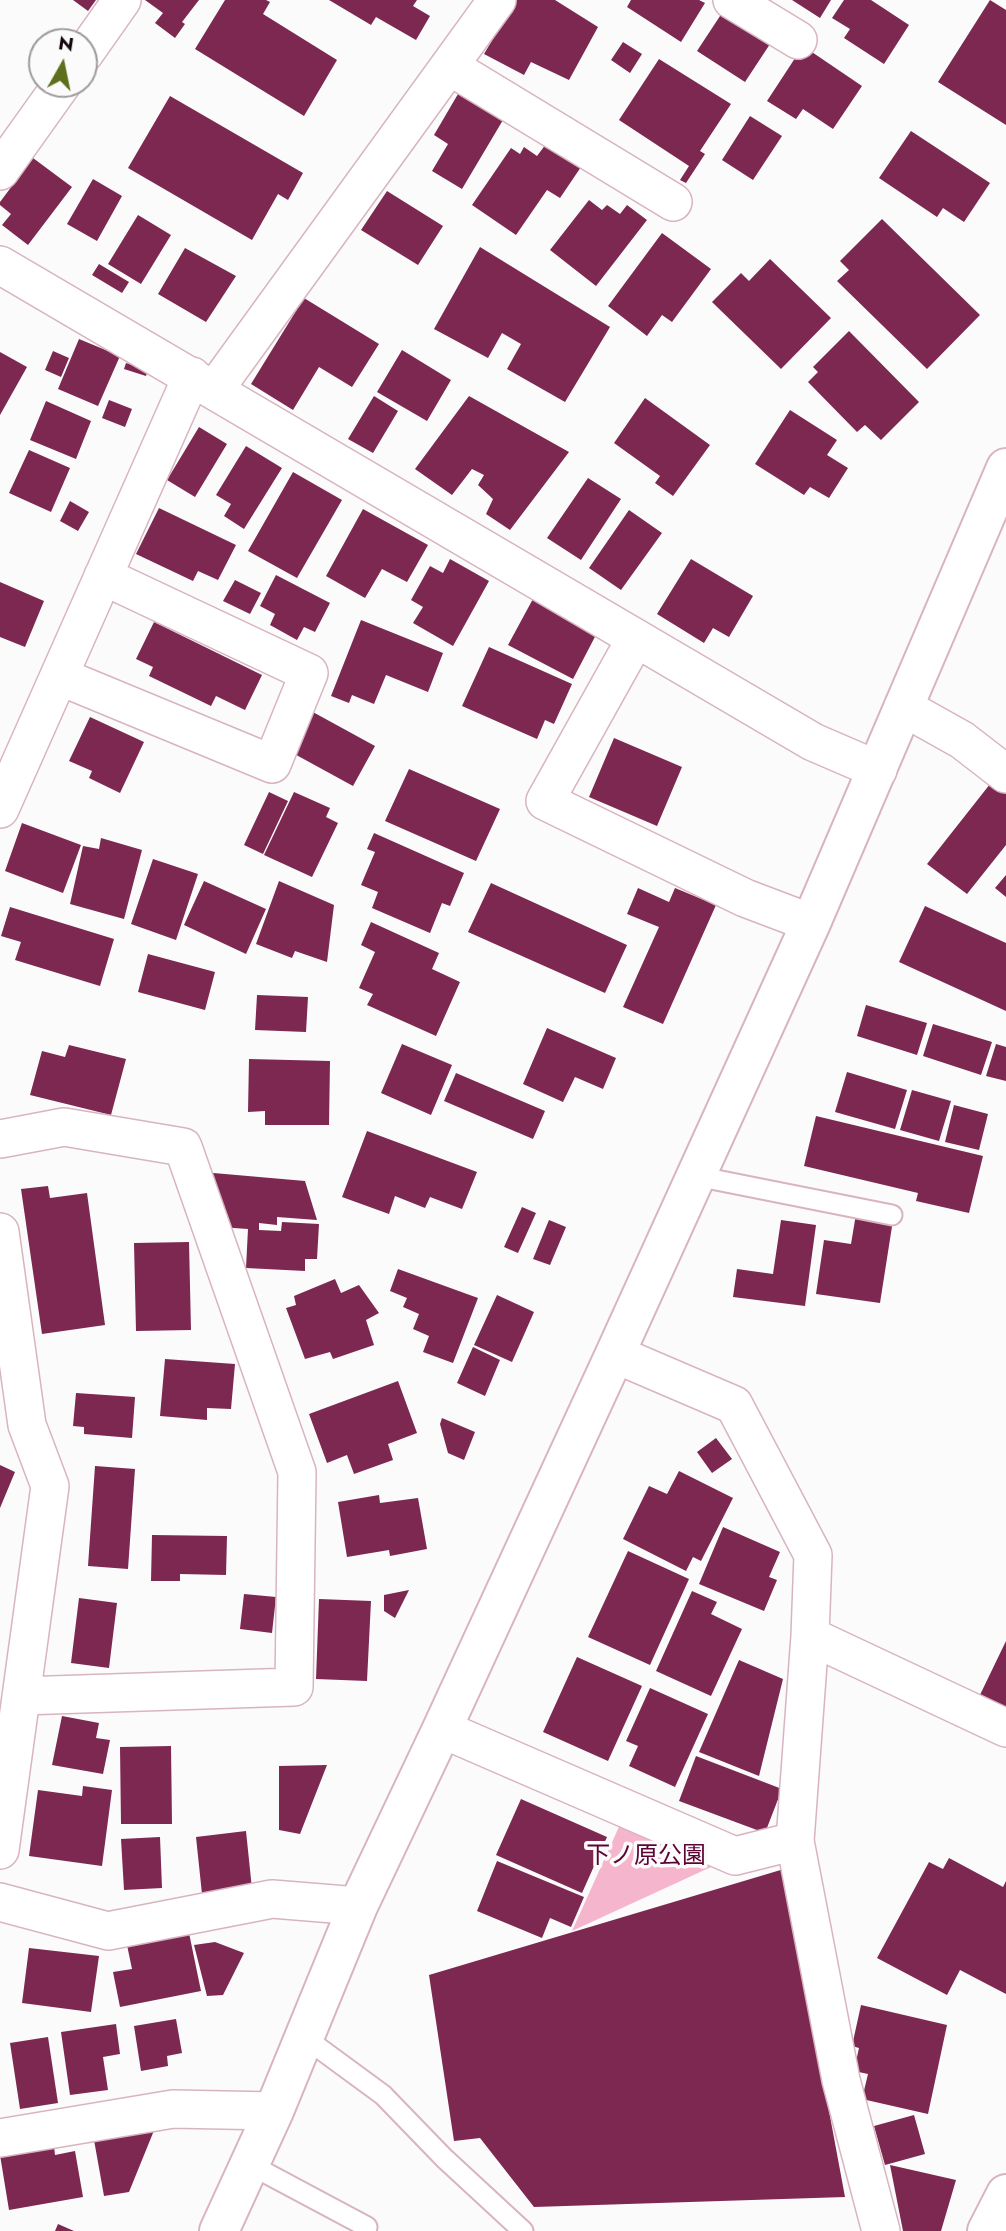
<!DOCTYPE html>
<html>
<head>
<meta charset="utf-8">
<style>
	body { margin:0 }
	#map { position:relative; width:1006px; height:2231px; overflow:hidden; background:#fbfbfb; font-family:Jost,sans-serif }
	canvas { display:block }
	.north { position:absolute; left:28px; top:28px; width:70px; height:70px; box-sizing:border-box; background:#fbfbfb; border:2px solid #9f9a9c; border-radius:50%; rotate:9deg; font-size:19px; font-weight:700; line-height:28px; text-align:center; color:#15090e }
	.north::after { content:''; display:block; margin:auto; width:24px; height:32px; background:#5d6f1d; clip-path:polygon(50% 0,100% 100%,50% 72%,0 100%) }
</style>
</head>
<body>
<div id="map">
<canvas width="1006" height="2231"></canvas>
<div class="north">N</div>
</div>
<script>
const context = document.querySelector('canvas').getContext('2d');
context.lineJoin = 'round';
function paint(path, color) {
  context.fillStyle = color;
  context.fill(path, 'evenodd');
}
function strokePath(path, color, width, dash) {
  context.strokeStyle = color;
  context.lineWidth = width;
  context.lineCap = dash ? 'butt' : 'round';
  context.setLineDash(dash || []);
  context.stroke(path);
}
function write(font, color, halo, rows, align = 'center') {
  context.font = font + ' Jost,"Noto Sans JP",sans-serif';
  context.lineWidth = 7;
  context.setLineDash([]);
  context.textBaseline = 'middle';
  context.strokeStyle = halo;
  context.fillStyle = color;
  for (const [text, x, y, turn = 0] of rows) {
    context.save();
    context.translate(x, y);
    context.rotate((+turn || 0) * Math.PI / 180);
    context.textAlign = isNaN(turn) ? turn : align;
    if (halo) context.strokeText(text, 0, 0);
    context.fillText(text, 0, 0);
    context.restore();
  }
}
paint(new Path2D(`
	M627 1809 735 1856 572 1931Z`), '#f5b5cd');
paint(new Path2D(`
	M73 0H96L88 11Z
	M145 0H199L182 22 185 24 175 38 155 23 163 13Z
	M225 0H266L270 2 263 14 337 60 304 116 195 49Z
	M329 0H417L413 6 430 16 416 40 376 17 371 25Z
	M516 0H555L598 27 569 80 531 62 524 75 484 54Z
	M631 0H699L705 3 681 42 627 7Z
	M792 0H831L820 18Z
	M844 0H871L909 25 884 64 844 38 850 29 832 18Z
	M990 0 1006 10V125L938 82Z
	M722 13 770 44 745 82 697 51Z
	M623 42 642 54 630 73 611 60Z
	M803 46 862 86 833 129 803 109 796 119 767 101Z
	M659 59 731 104 700 151 705 154 686 183 680 180 689 166 619 120Z
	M458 94 503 120 462 189 432 171 448 144 434 135Z
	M170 96 303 173 288 200 278 194 252 240 128 168Z
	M750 116 782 136 753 180 722 160Z
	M911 131 990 183 964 222 943 208 937 217 879 178Z
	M546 144 581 167 560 198 547 190 516 235 472 205 511 148 520 154 524 147 537 156Z
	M33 158 72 187 28 245 2 225 11 214 0 205V202Z
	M93 179 122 196 97 241 67 224Z
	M387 191 443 226 418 265 361 230Z
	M589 200 602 210 607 205 620 214 627 205 647 220 596 286 550 250Z
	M138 215 171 235 141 284 108 264Z
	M882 219 980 315 927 369 837 281 849 270 840 261Z
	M662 233 711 269 672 322 662 315 647 336 608 306Z
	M480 247 610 327 565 402 507 369 521 344 502 333 488 358 434 329Z
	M185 248 236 276 206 322 158 294Z
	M770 259 831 318 781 369 712 302 741 273 749 281Z
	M99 264 129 282 122 293 92 275Z
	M304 298 379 344 352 387 319 367 293 410 251 384Z
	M849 331 919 402 881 440 865 425 857 432 808 382 818 372 813 367Z
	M79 339 120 356 98 406 58 389Z
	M402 350 451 380 427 421 377 392Z
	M53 351 69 358 61 377 45 370Z
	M0 352 27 367 0 415Z
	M126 363 148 370 146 376 124 369Z
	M374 396 398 411 373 453 348 439Z
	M469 396 569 452 510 530 486 514 493 499 478 485 484 475 472 469 452 495 415 469Z
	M645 398 710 445 673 496 655 483 660 476 614 443Z
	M109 400 132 409 125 427 102 418Z
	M46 401 91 421 76 459 30 440Z
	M790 410 837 440 827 455 848 468 829 498 810 487 804 495 755 464Z
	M199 427 227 444 195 497 167 480Z
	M246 446 282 468 244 529 224 516 231 504 216 495Z
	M29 450 70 468 51 512 9 493Z
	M293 472 342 500 297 578 248 551Z
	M588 478 621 499 581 560 547 538Z
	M70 501 89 512 78 531 60 521Z
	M159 508 236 545 218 580 198 571 193 581 136 554Z
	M363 509 428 545 407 582 382 569 365 598 326 576Z
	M629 510 662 533 621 590 589 568Z
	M450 559 489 581 453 646 413 623 423 607 411 600 430 566 443 573Z
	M691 559 753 596 729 637 713 628 704 643 657 614Z
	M276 575 330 603 315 632 304 627 297 640 270 625 275 614 260 606Z
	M235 580 261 593 250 614 223 601Z
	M0 582 44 601 25 647 0 637Z
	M534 597 598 631 573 679 508 645Z
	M361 620 443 653 428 692 386 675 374 704 352 695 349 703 331 696Z
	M154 622 262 675 245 710 216 696 211 706 149 676 153 667 136 659Z
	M489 647 572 684 554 724 545 720 537 739 462 706Z
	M311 711 375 746 353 786 289 751Z
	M90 717 144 742 120 793 89 778 92 771 69 761Z
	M614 738 682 767 657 826 589 797Z
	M409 769 500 809 476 861 385 821Z
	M994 779 1006 789V845L967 894 927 864Z
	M269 792 288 801 263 854 244 845Z
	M294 792 330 808 326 817 338 823 312 877 264 855Z
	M22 823 81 845 63 893 5 871Z
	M374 833 464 873 450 906 442 903 430 933 372 908 378 892 361 885 375 852 367 849Z
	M101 838 142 850 124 919 70 904 83 846 99 849Z
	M153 859 198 874 176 940 131 924Z
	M1006 875V897L995 888Z
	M204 881 266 909 246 954 184 925Z
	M279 881 334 905 327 962 295 951 292 958 256 944Z
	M491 883 627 945 605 993 468 932Z
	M638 888 669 902 675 888 716 905 663 1024 623 1007 659 927 627 914Z
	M925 906 1006 943V1011L899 962Z
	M10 907 114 939 100 986 15 960 21 942 1 936Z
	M371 922 439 953 432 969 460 982 436 1036 367 1005 373 994 359 988 375 952 361 945Z
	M148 954 215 972 205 1010 138 992Z
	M257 995 308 997 306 1032 255 1030Z
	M866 1005 927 1023 917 1055 857 1036Z
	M933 1024 992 1042 981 1075 923 1056Z
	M547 1028 616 1058 603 1089 575 1077 563 1102 523 1084Z
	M402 1044 452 1065 431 1115 381 1093Z
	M996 1044 1006 1047V1081L986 1076Z
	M69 1045 126 1059 111 1115 30 1095 42 1051 65 1057Z
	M249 1059 330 1061 329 1125H265V1111L248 1112Z
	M847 1072 907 1090 895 1129 835 1112Z
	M456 1073 545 1111 533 1139 444 1101Z
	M912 1090 951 1101 939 1141 900 1130Z
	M954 1105 988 1114 979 1150 945 1142Z
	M816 1116 983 1156 969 1213 916 1201 918 1193 804 1166Z
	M367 1131 477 1172 462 1209 430 1197 425 1208 395 1196 389 1214 342 1197Z
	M202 1172 305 1181 317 1220 277 1217V1225L259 1223V1230L281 1231 282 1222 319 1224 317 1259H305V1271L246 1268 248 1229 220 1227 223 1203 210 1201Z
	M48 1186 50 1198 87 1193 105 1325 42 1334 21 1189Z
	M522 1207 536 1213 518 1253 504 1247Z
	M856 1214 893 1220 880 1303 816 1294 824 1240 851 1244Z
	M549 1220 566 1227 550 1265 533 1259Z
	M781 1220 816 1225 805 1306 733 1297 737 1269 773 1274Z
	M189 1242 191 1330 136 1331 134 1243Z
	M398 1269 478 1298 453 1363 423 1352 429 1336 413 1329 419 1314 403 1307 407 1298 390 1291Z
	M335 1279 341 1293 359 1285 379 1313 366 1320 374 1345 333 1359 330 1352 305 1359 286 1308 296 1305 294 1296Z
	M497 1295 534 1312 512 1362 474 1345Z
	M473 1347 500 1360 485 1396 457 1383Z
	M165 1359 235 1364 231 1409 207 1408V1420L160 1416Z
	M398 1381 417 1433 388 1444 393 1460 354 1474 347 1455 327 1463 309 1414Z
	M76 1393 135 1397 132 1438 84 1434V1427L73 1426Z
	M442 1418 475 1432 464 1460 448 1453 440 1424Z
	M716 1438 732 1459 712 1473 697 1452Z
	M0 1465 15 1472 0 1508Z
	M95 1466 135 1469 128 1569 88 1566Z
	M679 1471 733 1498 701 1561 693 1557 686 1571 623 1539 649 1486 667 1494Z
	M379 1495 380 1503 418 1498 427 1549 390 1556 389 1550 347 1557 338 1502Z
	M723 1527 780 1552 769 1577 777 1580 764 1611 699 1584Z
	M152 1535 227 1536 226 1575 180 1574V1581H151Z
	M628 1551 689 1579 650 1665 588 1637Z
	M409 1590 395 1618 384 1611V1595Z
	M692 1591 717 1602 711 1614 742 1629 711 1696 656 1671Z
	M244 1594 276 1597 272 1633 240 1629Z
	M79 1598 117 1603 109 1668 71 1663Z
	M319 1599 371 1601 367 1681 316 1679Z
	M1006 1641V1713L978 1699Z
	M577 1657 642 1686 608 1761 543 1732Z
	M739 1660 783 1679 759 1776 699 1752Z
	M650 1688 708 1714 675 1787 629 1766 638 1746 626 1741Z
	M62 1716 99 1723 96 1738 110 1740 103 1774 52 1765Z
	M171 1746 172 1824H121L120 1747Z
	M696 1756 782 1789 765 1833 679 1801Z
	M327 1765 300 1834 279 1830V1766Z
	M83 1786 112 1790 102 1866 29 1856 38 1790 82 1796Z
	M521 1799 607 1837 582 1893 496 1855Z
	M246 1831 252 1889 202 1894 196 1837Z
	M160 1837 162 1888 124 1890 121 1839Z
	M949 1858 1003 1887 1006 1881V1994L960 1970 947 1995 877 1958 929 1862 943 1869Z
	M497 1861 584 1897 571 1927 550 1918 542 1938 477 1911Z
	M784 1869 845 2197 534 2207 480 2138 454 2141 429 1975Z
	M189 1933 201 1991 120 2007 113 1972 132 1969 127 1945Z
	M215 1942 244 1953 223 1995 207 1996 194 1945Z
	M29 1948 99 1956 91 2012 22 2003Z
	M861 2005 947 2025 928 2114 862 2099 868 2074 854 2071 859 2048 852 2046Z
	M176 2019 182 2053 167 2056 168 2066 141 2071 134 2026Z
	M116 2024 120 2054 103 2057 108 2090 70 2095 61 2032Z
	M48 2037 58 2103 20 2109 10 2043Z
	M914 2115 925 2154 885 2165 874 2126Z
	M155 2128 129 2192 104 2196 94 2140Z
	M54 2146 55 2155 75 2151 83 2197 9 2210 0 2155Z
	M890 2165 956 2180 941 2231H903Z
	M58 2224 74 2231H55Z`), '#7c2850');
const lane = new Path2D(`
	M696 1176 892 1215
	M304 2037 383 2095 444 2158 523 2231
	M249 2164 367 2227 366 2231`);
const street = new Path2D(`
	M732 0 798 40
	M84 54 122 0
	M449 66 673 202
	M0 171 62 84
	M0 265 813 742 878 770
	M215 389 497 0
	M636 638 545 801 745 898 811 923
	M59 676 272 764 309 673 103 576
	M903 707 962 740 1006 774
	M0 809 192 376
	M0 1139 64 1127 183 1147 297 1472 294 1687 21 1696
	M0 1232 27 1425 50 1486 0 1850
	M615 1354 734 1405 813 1555 810 1636 795 1841
	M810 1636 1006 1728
	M442 1729 735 1856 795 1841 841 2080 881 2231
	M0 1902 108 1931 272 1899 358 1906
	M0 2138 173 2109 274 2111`);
const secondary = new Path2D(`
	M219 2231 274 2111 358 1906 442 1729 615 1354 811 923 1006 468
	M987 2231 1006 2194`);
strokePath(lane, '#d8b4c1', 23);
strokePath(street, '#d8b4c1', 40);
strokePath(secondary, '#d8b4c1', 42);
strokePath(lane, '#fff', 19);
strokePath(street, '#fff', 37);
strokePath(secondary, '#fff', 38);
write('24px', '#5b0434', '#fbfbfb', [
	["下ノ原公園",646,1857]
]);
</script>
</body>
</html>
